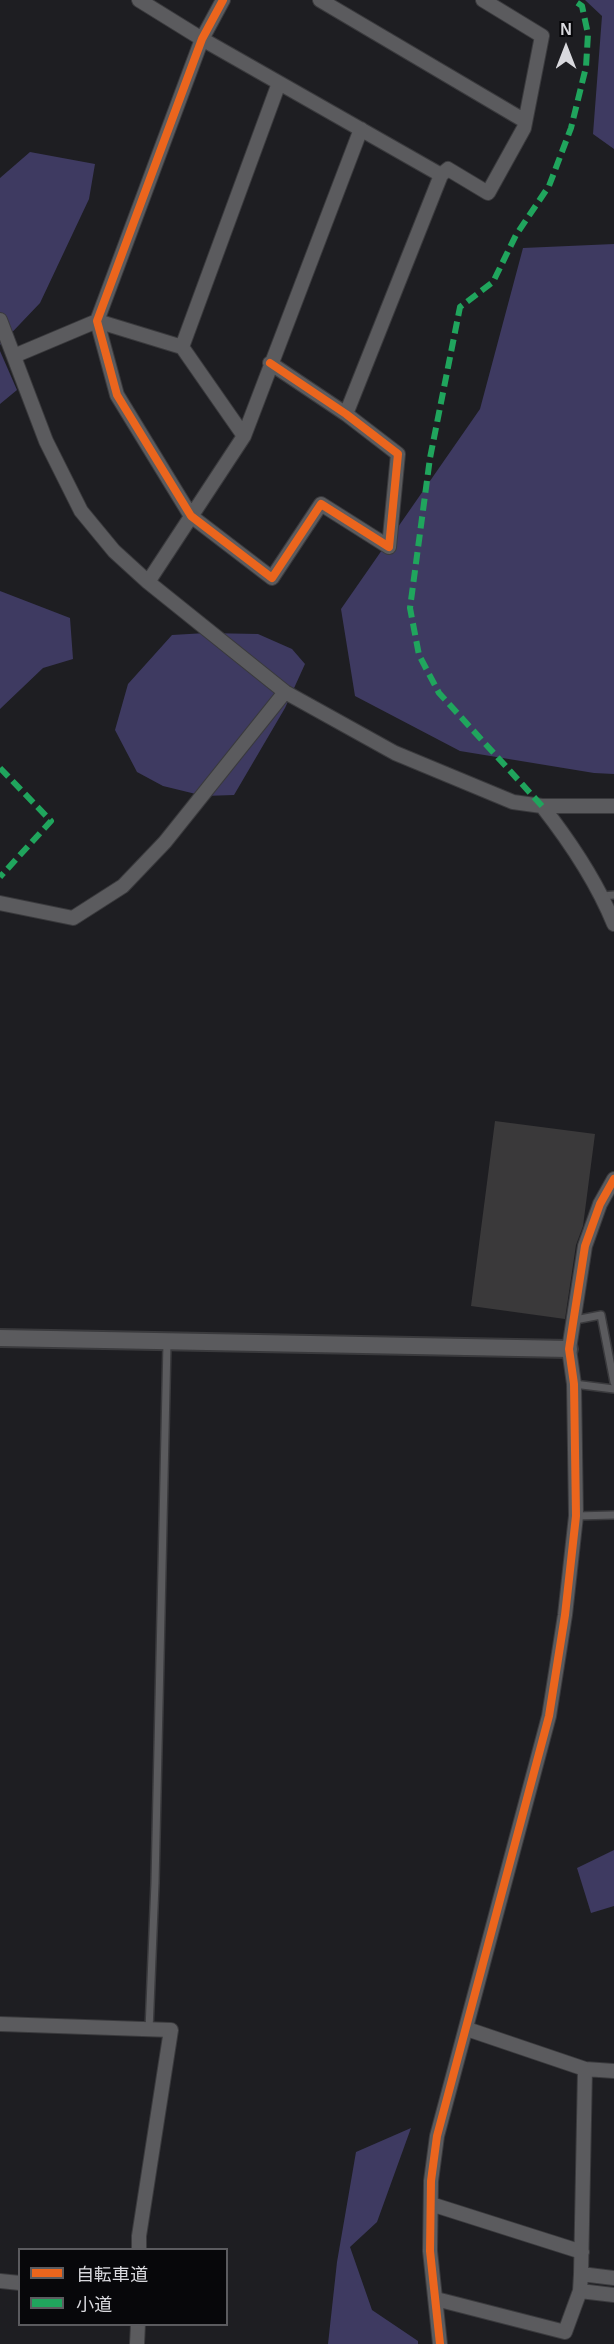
<!DOCTYPE html>
<html>
<head>
<meta charset="utf-8">
<style>
	body { margin:0 }
	#map { position:relative; width:614px; height:2344px; overflow:hidden; background:#1e1e22; font-family:Helvetica,"Noto Sans JP",sans-serif }
	canvas { display:block }
	.legend { position:absolute; left:18px; top:2248px; width:210px; height:78px; box-sizing:border-box; background:#07070a; border:2px solid #5b5b5f; margin:0; padding:8px 10px; list-style:none; font-size:18px; color:#d9d9de }
	.legend li { display:flex; align-items:center; gap:12px; height:30px }
	.legend b { width:30px; border:2px solid #5b5b5f }
	.north { position:absolute; left:536px; top:18px; width:60px; height:60px; -webkit-text-stroke:4px #07070a; paint-order:stroke; rotate:0deg; font-size:16px; font-weight:700; line-height:24px; text-align:center; color:#d9d9de }
	.north::after { content:''; display:block; margin:auto; width:21px; height:27px; background:#d9d9de; clip-path:polygon(50% 0,100% 100%,50% 72%,0 100%) }
</style>
</head>
<body>
<div id="map">
<canvas width="614" height="2344"></canvas>
<ul class="legend">
<li><b style="height:8px;background:#eb651d"></b>自転車道</li>
<li><b style="height:8px;background:#20a55d"></b>小道</li>
</ul>
<div class="north">N</div>
</div>
<script>
const context = document.querySelector('canvas').getContext('2d');
context.lineJoin = 'round';
function paint(path, color) {
  context.fillStyle = color;
  context.fill(path, 'evenodd');
}
function strokePath(path, color, width, dash) {
  context.strokeStyle = color;
  context.lineWidth = width;
  context.lineCap = dash ? 'butt' : 'round';
  context.setLineDash(dash || []);
  context.stroke(path);
}
paint(new Path2D(`
	M585 0H614V149L593 134 602 16Z
	M30 152 95 164 89 199 40 303 0 345V178Z
	M614 244V774L594 773 460 751 355 696 341 609 480 409 523 248Z
	M0 351 17 390 0 404Z
	M0 591 70 618 73 659 43 668 0 709Z
	M206 633 258 634 292 649 305 664 285 708 234 795 204 796 163 786 137 772 115 730 128 684 172 635Z
	M614 1850V1906L591 1913 577 1868Z
	M411 2128 377 2222 350 2247 372 2310 418 2341V2344H328L337 2262 356 2152Z`), '#3e3a61');
paint(new Path2D(`
	M495 1121 595 1134 583 1226 576 1245 565 1319 471 1306Z`), '#3a393a');
const service = new Path2D(`
	M603 896 614 895
	M575 1320 601 1315 614 1382
	M574 1384 614 1389
	M576 1516 614 1515
	M149 2030 155 1883 167 1343`);
const minor = new Path2D(`
	M139 0 202 39 441 175
	M223 0 202 39 97 321 117 395 191 516 272 578 321 504 389 547 398 454 346 414 270 363
	M320 0 525 121
	M0 320 46 441 81 511 114 551 148 582 285 692 395 753 513 802 542 806H614
	M182 347 279 83
	M14 356 97 321 182 347 244 436
	M346 414 441 175 448 169 488 193 524 128 542 36 483 0
	M148 582 244 436 361 129
	M542 806C571 843 596 880 614 924
	M0 903 73 918 123 886 165 842 285 692
	M0 2024 171 2030 139 2236V2250
	M467 2029 585 2069 614 2071
	M431 2204 582 2252
	M581 2274 585 2069
	M0 2281 20 2283
	M580 2291 614 2295
	M436 2299 565 2332 580 2291 581 2274 614 2278
	M137 2344 138 2324
	M440 2344 430 2251 431 2181 437 2136 549 1716 565 1615 576 1516 574 1384 569 1349 585 1246 600 1204 614 1179`);
const tertiary = new Path2D(`
	M0 1338 569 1349`);
strokePath(service, '#3a3a3d', 10);
strokePath(minor, '#3a3a3d', 16);
strokePath(tertiary, '#3a3a3d', 20);
strokePath(service, '#5b5b5e', 7);
strokePath(minor, '#5b5b5e', 14);
strokePath(tertiary, '#5b5b5e', 16);
strokePath(new Path2D(`
	M0 768 51 821 0 877
	M542 806 439 693 419 655 410 608 430 458 460 307 493 282 516 235 549 186 571 128 586 67 588 34 582 6 573 0`), '#20a55d', 6, [12, 6]);
strokePath(new Path2D(`
	M223 0 202 39 97 321 117 395 191 516 272 578 321 504 389 547 398 454 346 414 270 363
	M440 2344 430 2251 431 2181 437 2136 549 1716 565 1615 576 1516 574 1384 569 1349 585 1246 600 1204 614 1179`), '#eb651d', 8);
</script>
</body>
</html>
